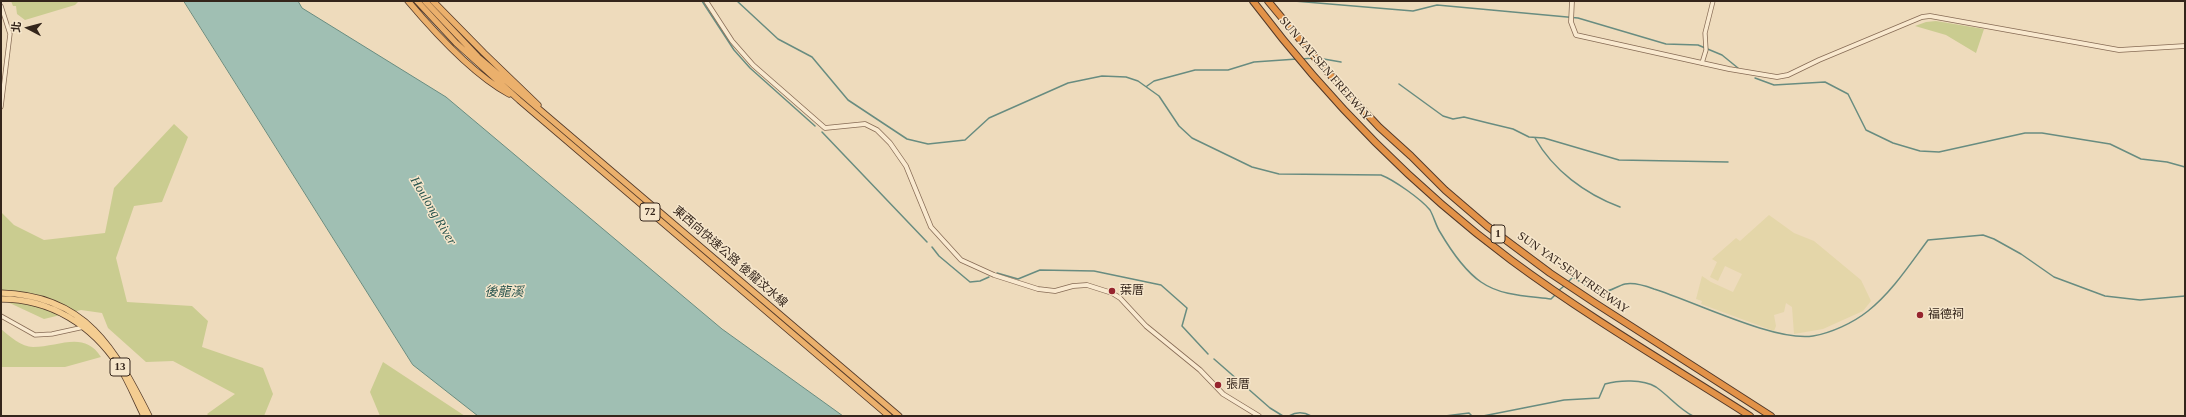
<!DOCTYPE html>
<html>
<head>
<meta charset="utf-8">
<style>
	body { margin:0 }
	#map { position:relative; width:2186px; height:417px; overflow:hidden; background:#eedbbc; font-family:"Times New Roman","Noto Sans TC",serif }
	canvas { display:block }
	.frame { position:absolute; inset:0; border:2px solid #34251b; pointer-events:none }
	.north { position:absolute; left:8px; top:8px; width:40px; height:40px; -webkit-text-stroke:3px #f6e6cb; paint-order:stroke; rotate:276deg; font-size:11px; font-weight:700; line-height:16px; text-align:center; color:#34251b }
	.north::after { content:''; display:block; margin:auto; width:14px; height:18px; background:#34251b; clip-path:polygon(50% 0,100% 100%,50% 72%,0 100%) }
</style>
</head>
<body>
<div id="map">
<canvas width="2186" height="417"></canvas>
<div class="frame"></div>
<div class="north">北</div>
</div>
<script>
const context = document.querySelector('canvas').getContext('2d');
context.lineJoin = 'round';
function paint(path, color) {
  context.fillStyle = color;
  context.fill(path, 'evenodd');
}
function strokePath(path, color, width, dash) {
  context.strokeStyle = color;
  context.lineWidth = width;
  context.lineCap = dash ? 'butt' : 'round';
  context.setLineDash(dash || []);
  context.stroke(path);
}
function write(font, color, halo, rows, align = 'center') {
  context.font = font + ' "Times New Roman","Noto Sans TC",serif';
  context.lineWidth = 3;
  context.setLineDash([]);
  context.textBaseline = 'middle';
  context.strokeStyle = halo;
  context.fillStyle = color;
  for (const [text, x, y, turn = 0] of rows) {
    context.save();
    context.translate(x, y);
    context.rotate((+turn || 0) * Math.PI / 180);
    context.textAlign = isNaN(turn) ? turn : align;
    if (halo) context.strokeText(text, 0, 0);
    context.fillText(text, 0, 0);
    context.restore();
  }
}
paint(new Path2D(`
	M1769 215 1794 233 1814 241 1861 280 1871 301 1863 311 1823 329 1794 334 1792 307 1786 303 1784 312 1774 315 1776 326 1774 331 1701 304 1702 301 1696 299 1702 276 1711 282 1733 292 1742 274 1725 266 1718 281 1710 277 1717 262 1712 259 1736 238 1740 241Z`), '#e4d6a9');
paint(new Path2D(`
	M11 1H79L75 5 25 20 17 14 16 6H13Z
	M1936 21 1984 29 1976 53 1946 35 1915 26 1926 22Z
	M174 124 188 137 162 202 134 206 116 258 127 302 192 306 208 321 202 347 263 368 273 394 264 416H209L207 414 235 394 173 361 146 362 108 328 102 313 81 310 44 319 1 299V212L14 225 44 240 105 233 114 188Z
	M1 329C9 336 22 347 33 347 59 347 84 330 101 357L65 367H1Z
	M383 362 465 416H380L370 392Z`), '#cacc90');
const water = new Path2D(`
	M184 1H298L302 8 446 97 722 329 843 416H478L413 365Z`);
paint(water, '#a0bfb3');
strokePath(water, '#688c80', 1);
strokePath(new Path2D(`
	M702 1 734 50 750 68 815 126
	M737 1 778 39 812 57 848 100 907 139 928 144 965 140 989 118 1068 83 1102 76 1126 77 1138 81 1159 96 1179 126 1192 138 1252 167 1279 174 1381 175C1394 180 1421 199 1430 210 1434 217 1436 226 1440 232 1450 249 1465 271 1481 282 1501 296 1527 296 1551 299L1556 294
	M1294 1 1413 11 1437 5 1578 18 1666 44 1698 45 1722 55 1738 68
	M1318 58 1341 62
	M1302 59 1313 58
	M1755 78 1774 85 1825 82 1848 94 1866 130 1893 143 1920 151 1939 152 2025 133H2042L2110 144 2141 159 2167 162 2185 167
	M1399 84 1443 116 1453 119 1464 117 1488 123 1513 129 1529 137 1544 138 1619 160 1728 162
	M1147 86 1154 81 1195 70H1228L1254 62 1297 59
	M822 132 927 242
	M1535 138C1553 170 1585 194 1620 207
	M932 247 939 256 970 282 980 281 989 277
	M997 273 1018 279 1040 270 1094 271 1161 285 1187 308 1182 326 1208 354
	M1567 283 1573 277C1581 282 1592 292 1602 292 1610 292 1617 286 1625 284 1634 282 1646 286 1654 289 1693 301 1775 342 1813 336 1831 333 1853 323 1868 311 1892 292 1910 264 1928 240L1983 235 1994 239 2021 254 2054 277 2105 296 2140 300 2185 296
	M1558 291 1564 286
	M1214 359 1270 408 1283 416
	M1289 416C1296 412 1304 412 1311 416
	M1445 416 1469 413 1472 416
	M1483 416 1564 400 1599 398 1605 384C1619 380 1643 379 1656 387 1669 396 1679 409 1693 416`), '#688c80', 1.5);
const minor = new Path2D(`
	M1 6 10 34 1 107
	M1702 63 1706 50 1705 33 1713 1
	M1 316 35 335 52 334 84 327`);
const tertiary = new Path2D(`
	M706 1 732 41 753 65 825 128 865 124 877 130 890 143 906 166 931 227 961 260 994 275 1038 289 1055 291 1073 286 1087 285 1112 293 1120 298 1146 326 1200 370 1223 394 1259 416
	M1572 1 1571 22 1576 35 1729 69 1777 77 1788 75 1819 60 1922 17 1930 16 2119 50 2185 46`);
const primary = new Path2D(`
	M1 293C86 295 115 349 149 416
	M1 299C51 299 92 325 119 366 129 382 136 400 144 416`);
const trunk = new Path2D(`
	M408 1C435 33 472 74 509 94
	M417 1 456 43 519 100 889 416
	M425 1 478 57 899 416
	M433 1 484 53 538 105`);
const motorway = new Path2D(`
	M1253 1C1327 99 1413 187 1511 260 1588 317 1670 365 1750 416
	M1268 1 1321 65 1379 127 1411 156 1445 190 1487 226 1550 273 1595 303 1771 416`);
strokePath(minor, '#866b55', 5);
strokePath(tertiary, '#866b55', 5.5);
strokePath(primary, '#533a2a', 7);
strokePath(trunk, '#533a2a', 7);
strokePath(motorway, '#533a2a', 8);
strokePath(minor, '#f9e9cf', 3.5);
strokePath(tertiary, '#f9e9cf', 4);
strokePath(primary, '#f4cd91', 5.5);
strokePath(trunk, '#ebb06c', 5.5);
strokePath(motorway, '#e29248', 6);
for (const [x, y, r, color] of [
	[1112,291,4,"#96242e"],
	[1920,315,4,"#96242e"],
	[1218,385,4,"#96242e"]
]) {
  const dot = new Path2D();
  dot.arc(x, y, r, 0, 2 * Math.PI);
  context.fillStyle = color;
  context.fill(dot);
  strokePath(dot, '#f6e6cb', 1.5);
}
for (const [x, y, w] of [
	[650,212,20],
	[1498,234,14],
	[120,367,20]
]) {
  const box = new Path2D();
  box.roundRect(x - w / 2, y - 9, w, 18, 3);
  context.fillStyle = '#f6e6cb';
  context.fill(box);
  strokePath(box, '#34251b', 1);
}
write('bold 11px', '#34251b', null, [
	["72",650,212],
	["1",1498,234],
	["13",120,367]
]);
write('12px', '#34251b', '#f6e6cb', [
	["SUN YAT-SEN FREEWAY",1325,69,49],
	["東西向快速公路 後龍汶水線",730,257,41],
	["SUN YAT-SEN FREEWAY",1573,273,35]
]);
write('12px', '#34251b', '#f6e6cb', [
	["葉厝",1120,291],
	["福德祠",1928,315],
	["張厝",1226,385]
], 'left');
write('italic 13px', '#29554f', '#f6e6cb', [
	["Houlong River",433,211,59],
	["後龍溪",504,293]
]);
</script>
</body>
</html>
